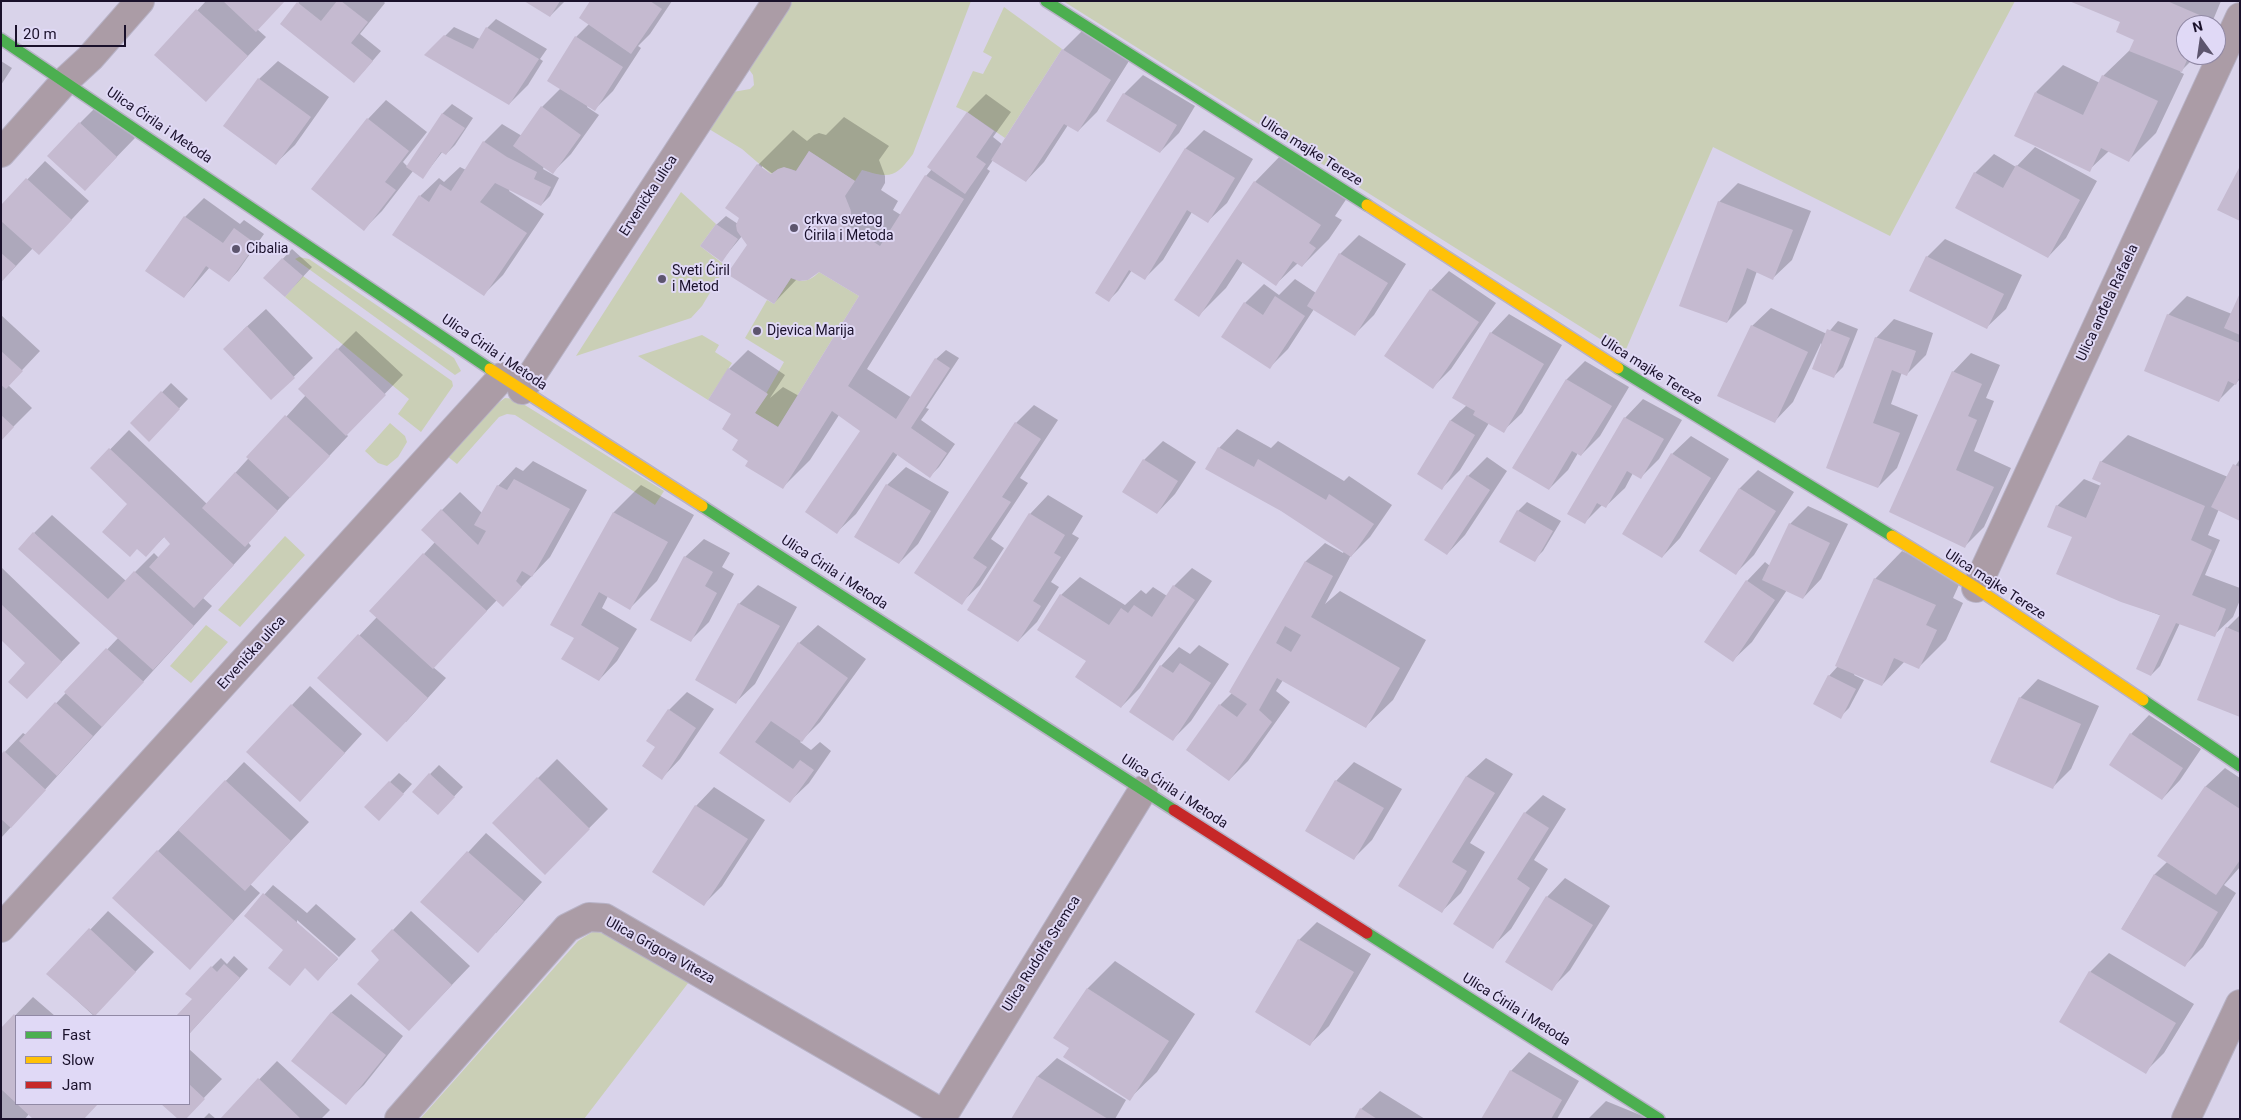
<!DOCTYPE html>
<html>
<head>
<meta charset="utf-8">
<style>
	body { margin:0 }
	#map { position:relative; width:2241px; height:1120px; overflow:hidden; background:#d9d3ea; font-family:Roboto,sans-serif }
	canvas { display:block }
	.frame { position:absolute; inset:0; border:2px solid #1a112b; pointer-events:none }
	.legend { position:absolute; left:15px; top:1015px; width:175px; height:90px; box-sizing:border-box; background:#e0d9f6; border:1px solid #9189a5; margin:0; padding:6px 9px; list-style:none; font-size:15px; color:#1a112b }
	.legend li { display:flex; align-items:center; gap:10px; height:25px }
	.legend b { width:25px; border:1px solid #9189a5 }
	.north { position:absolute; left:2176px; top:15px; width:50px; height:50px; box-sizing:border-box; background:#e0d9f6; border:1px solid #9189a5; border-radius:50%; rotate:346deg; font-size:14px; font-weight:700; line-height:20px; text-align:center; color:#1a112b }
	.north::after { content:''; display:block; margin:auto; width:18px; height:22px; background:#5d556e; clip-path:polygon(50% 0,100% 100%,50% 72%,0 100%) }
	.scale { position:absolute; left:15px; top:25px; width:111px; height:22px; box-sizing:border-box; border:2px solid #1a112b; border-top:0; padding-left:6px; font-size:15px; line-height:18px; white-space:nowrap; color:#1a112b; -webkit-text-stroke:4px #e0d9f6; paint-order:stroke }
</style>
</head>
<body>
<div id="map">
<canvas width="2241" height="1120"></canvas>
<div class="frame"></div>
<ul class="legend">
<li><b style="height:6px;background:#4caf50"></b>Fast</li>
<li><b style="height:6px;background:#ffc107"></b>Slow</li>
<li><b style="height:6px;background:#c62828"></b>Jam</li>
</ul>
<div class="north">N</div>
<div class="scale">20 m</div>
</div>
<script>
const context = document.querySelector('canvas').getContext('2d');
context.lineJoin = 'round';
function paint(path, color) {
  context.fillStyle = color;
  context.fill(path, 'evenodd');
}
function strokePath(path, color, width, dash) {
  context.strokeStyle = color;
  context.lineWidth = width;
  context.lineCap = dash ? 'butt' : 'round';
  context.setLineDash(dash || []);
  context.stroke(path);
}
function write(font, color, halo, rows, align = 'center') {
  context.font = font + ' Roboto,sans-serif';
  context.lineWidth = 4;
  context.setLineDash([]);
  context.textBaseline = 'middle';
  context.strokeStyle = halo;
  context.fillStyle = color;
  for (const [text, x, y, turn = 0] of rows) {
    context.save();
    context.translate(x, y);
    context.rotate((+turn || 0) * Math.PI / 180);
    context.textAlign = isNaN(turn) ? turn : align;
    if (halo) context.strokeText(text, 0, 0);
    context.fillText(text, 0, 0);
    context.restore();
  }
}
paint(new Path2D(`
	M792 1H971L913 154C896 177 891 179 862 170L855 181 809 151 796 171C785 166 780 167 771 174L742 149 709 129 733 92 750 89 754 85 753 75 748 68Z
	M1063 1H2015L1890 236 1713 147 1624 354Z
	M1004 7 1062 49 1005 138 967 112 956 107 973 71 983 74 992 57 983 52Z
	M681 192 716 224 700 246 726 266 702 306 691 318 576 356Z
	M299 257 309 259 454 358 461 371 455 375 295 259Z
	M819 272 859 296 778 427 755 413 784 362 745 338 767 300 774 304 791 278C802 283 811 281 819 272Z
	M303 276 452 381 453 386 421 432 398 414 409 399 285 297Z
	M702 335 719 345 715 352 732 363 708 400 638 356Z
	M505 398 515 399 664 491 655 505 515 415 507 414 499 417 457 464 447 456 494 406Z
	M390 423 405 436 407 442 398 457 387 466 378 463 365 451Z
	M285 536 305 555 240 627 218 610Z
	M206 625 228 642 191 683 170 666Z
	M594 931 625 940 692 978 584 1119H420L578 941Z`), '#cacfb6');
paint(new Path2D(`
	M206 1H284L257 29 266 37 206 100 156 55Z
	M300 1H383L385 3 360 34 381 51 363 72 298 3Z
	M526 1H565L550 16Z
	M592 1H672L650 34 638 46 641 48 613 91 595 109 588 105 587 107 599 115 571 154 553 172 544 166 543 169 559 178 550 196 541 205 510 189 509 191 544 214 503 275 484 294 420 196 439 178 444 182 460 167 466 170 484 142 502 124 522 136 542 107 561 88 576 37 589 24Z
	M2072 1H2221L2211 25H2186V55H2197L2180 72 2184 74 2156 133 2129 160 2109 151 2089 170 2036 92 2063 65 2100 83 2103 76 2131 49 2136 39 2121 21Z
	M496 19 547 49 540 59 543 61 528 85 509 104 426 55 454 27 480 39 487 28Z
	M1082 31 1129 61 1097 112 1078 131 1068 125 1044 162 1026 181 993 160 987 169 990 171 867 369 912 398 936 359 946 350 959 358 926 408 929 409 921 420 955 444 939 467 930 476 898 454 856 514 837 532 861 430 839 415 810 460 783 487 750 460 743 435 733 414 710 399 729 369 748 350 785 375 770 398 783 387 799 396 861 296 819 270 797 279 774 303 748 245 742 236 722 260 716 225 726 216 738 224 741 218 727 207 758 165 793 130 807 141 814 135 819 133 826 135 844 117 889 146 879 160 885 176V183L881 190 898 201 893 210 901 215 926 176 932 169 929 167 968 112 986 94 1011 112 993 137 1003 145 1063 50ZM762 166 777 177 776 179 762 169Z
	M1 61 12 68 1 85Z
	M278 61 329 97 295 145 276 163 259 79Z
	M1143 75 1195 106 1179 133 1160 152 1124 94Z
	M386 100 427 132 403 162 408 167 443 113 452 104 473 118 455 145 446 154 443 151 423 177 413 171 382 211 364 229 368 119Z
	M98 105 135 138 103 171 80 123Z
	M1204 130 1253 159 1227 203 1208 221 1192 212 1163 260 1145 278 1132 270 1118 291 1109 300 1186 148Z
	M2035 147 2097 181 2066 238 2048 257 1975 173 1994 154 2016 167Z
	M1282 154 1347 198 1335 216 1342 220 1329 239 1302 266 1298 263 1276 284 1243 262 1226 288 1199 315 1176 300 1255 182Z
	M45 161 89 201 57 235 33 248 1 282V207Z
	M1738 183 1811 211 1792 260 1773 278 1757 271 1746 303 1727 322 1719 202Z
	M204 198 240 224 244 220 264 234 238 271 229 281 210 267 184 297 147 271 185 217Z
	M1359 235 1406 264 1374 315 1355 334 1314 309 1288 349 1270 367 1245 303 1264 284 1279 295 1295 279 1316 293 1340 254Z
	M1945 239 2022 275 2006 309 1987 327 1927 257Z
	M292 249 312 267 285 296 265 278Z
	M1449 271 1496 303 1451 369 1432 388 1431 290Z
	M2187 296 2232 314 2240 296V379L2219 400 2168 315Z
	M1771 308 1827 334 1838 321 1858 329 1843 367 1834 376 1821 343 1793 402 1775 421 1752 326Z
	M266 309 313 358 272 398 243 330Z
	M1509 314 1562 345 1522 413 1503 431 1489 423 1460 470 1442 488 1419 474 1451 420 1467 405 1491 333Z
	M1 315 40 351 8 385 32 408 1 439Z
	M1894 319 1933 333 1926 355 1907 374 1902 372 1891 404 1918 415 1897 468 1878 487 1828 467 1876 338Z
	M356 331 403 375 346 434 348 436 248 542 251 546 203 598 212 606 1 838V756L23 733 26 735 119 637 34 533 52 515 126 581 154 553 159 558 171 544 165 536 146 555 128 504 92 468 129 430 207 504 306 395 338 349Z
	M1971 353 2000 365 1986 398 1994 401 1974 451 2011 468 1984 527 1965 546 1891 512 1953 372Z
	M1585 361 1629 387 1600 436 1581 455 1578 453 1568 470 1549 489 1514 467 1567 379Z
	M171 383 188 399 149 440 132 423Z
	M1643 399 1682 420 1659 459 1641 477 1633 473 1625 488 1606 506 1603 504 1585 522 1625 418Z
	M1034 405 1058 420 1020 478 1028 483 991 539 1004 548 980 585 961 603 916 573 1016 423Z
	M1237 429 1271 448 1278 441 1344 481 1349 476 1392 505 1370 537 1350 557 1325 604 1340 591 1426 640 1393 700 1365 727 1283 680 1276 691 1290 702 1248 761 1229 780 1187 750 1220 705 1232 693 1306 561 1325 543 1343 553 1344 551 1219 448Z
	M2128 435 2228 477 2240 459V520L2219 509 2208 535 2220 540 2205 575 2240 588V600L2233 617 2214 635 2180 623 2160 666 2151 675 2162 616 2121 600 2074 537 2057 506 2084 479 2101 486V462Z
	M1691 436 1729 459 1680 538 1662 557 1672 454Z
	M1163 441 1196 462 1175 494 1157 513 1144 460Z
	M1487 457 1507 471 1465 535 1447 554 1468 476Z
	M533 461 587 490 550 557 503 606 497 600 433 667 446 678 406 722 319 678 377 617 424 554 435 542 442 510 460 492 482 513 498 486 516 467 523 471Z
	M906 467 949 492 918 544 899 563 887 485Z
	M1758 470 1794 492 1754 555 1736 573 1700 551 1740 488Z
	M641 485 694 515 657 581 630 608 608 596 602 608 637 629 617 661 599 680 576 637 552 624 614 512Z
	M1048 495 1083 516 1072 534 1079 538 1051 582 1059 587 1037 622 1018 641 1030 514Z
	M1527 502 1561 521 1543 551 1534 560 1518 511Z
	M1808 506 1848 524 1821 579 1803 598 1787 590 1752 642 1733 660 1747 581 1765 562 1770 566 1790 524Z
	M704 539 730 553 722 567 734 574 709 622 691 640 685 557Z
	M1902 551 1962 578 1953 598 1963 603 1946 640 1919 667 1905 661 1882 685 1855 673 1854 675 1864 680 1849 708 1840 717 1829 676 1838 666 1875 579Z
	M2 568 80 643 26 698 27 663 1 638Z
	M1192 568 1212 581 1140 688 1121 707 1088 660 1061 595 1080 577 1125 605 1141 590 1146 594 1153 587 1167 596 1174 586Z
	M758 585 797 607 755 684 736 702 696 680 739 604Z
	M2240 615V716L2227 628Z
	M818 625 866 659 820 722 800 742 811 750 820 742 831 751 809 783 790 801 721 752 799 643Z
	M1199 645 1229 664 1191 721 1173 739 1161 666 1179 647 1190 654Z
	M2038 679 2099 706 2071 769 2053 787 2020 698Z
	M310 686 362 734 319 781 292 705Z
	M687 692 714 709 680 759 662 778 656 747 669 710Z
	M2149 715 2201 749 2180 780 2162 799 2131 734Z
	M1486 758 1513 774 1470 843 1485 852 1461 893 1442 911 1400 886 1467 776Z
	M557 759 608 809 545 873 493 823Z
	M244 762 309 822 250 884 260 893 190 968 158 851Z
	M1354 762 1402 789 1372 840 1354 858 1336 781Z
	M439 765 463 787 447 804 430 774Z
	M2225 768 2240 778V867L2224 885 2236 893 2203 947 2185 965 2122 928 2155 874 2168 861 2159 855 2206 786Z
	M399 773 412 784 388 810 390 782Z
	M714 787 765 820 722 886 704 904 696 806Z
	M1543 795 1566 809 1534 860 1548 869 1511 929 1492 947 1525 813Z
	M486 833 542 882 496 933 422 902Z
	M1565 878 1610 906 1570 970 1551 989 1547 897Z
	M273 885 307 913 316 904 356 939 339 957 297 920V923L338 959 318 979 308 963 290 984 285 949 246 915Z
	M108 911 154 952 94 1016 48 974Z
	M411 911 470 966 427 1011 381 959 393 930Z
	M1317 922 1371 954 1329 1026 1310 1044 1299 940Z
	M2109 953 2194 1004 2164 1053 2145 1072 2061 1022 2090 972Z
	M234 956 248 969 189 1034V1016H177L193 999 212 967 221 958 227 964Z
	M1115 961 1195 1014 1157 1072 1129 1099 1071 1048 1055 1037 1088 988Z
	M351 994 403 1036 364 1085 345 1103 293 1061 332 1012Z
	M33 997 55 1016H16V1104H97L83 1119 29 1114 25 1119H1V1030Z
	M189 1049 222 1079 200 1102 179 1119 163 1104H189Z
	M1529 1052 1579 1081 1557 1119H1483L1511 1071Z
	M1057 1058 1126 1100 1115 1119H1012L1038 1076Z
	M277 1061 330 1110 321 1119H221Z
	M1380 1091 1425 1119H1355L1361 1109Z
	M1606 1101 1650 1119H1588Z
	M209 1113 216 1119H203Z`), '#0003');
paint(new Path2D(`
	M223 1H285L256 32Z
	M337 1H341L368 22 351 43 373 61 354 83 280 24 297 2 321 21Z
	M524 1H560L550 17Z
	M590 1H650L662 9 631 54 579 18Z
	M2069 1H2167L2204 17 2201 25H2186V55H2189L2182 72 2129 51 2134 40 2116 32 2120 22Z
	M196 9 248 56 206 102 154 55Z
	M486 27 539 59 509 105 424 55 444 35 473 49Z
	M575 36 623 67 595 111 547 81Z
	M1062 49 1111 80 1078 132 1064 124 1026 182 991 160Z
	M2102 75 2158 101 2129 162 2101 148 2090 172 2014 136 2035 92 2083 115Z
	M258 78 311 117 276 165 223 126Z
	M1123 93 1177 125 1160 153 1106 121Z
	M541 106 581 135 553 174 513 146Z
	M967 112 994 131 976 157 986 164 965 194 927 167Z
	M442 113 465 128 446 155 441 152 423 179 406 167Z
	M367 118 409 151 385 182 396 190 364 231 311 189Z
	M79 122 117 157 85 191 47 156Z
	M483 141 507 157 537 172 534 179 551 187 541 206 495 183 480 202 527 233 484 296 392 235 419 195 429 202 440 184 451 191Z
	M1185 148 1235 178 1208 223 1187 210 1145 280 1129 270 1109 302 1095 293Z
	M809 151 855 181 845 196 851 211V218L847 225 880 246 925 175 964 199 848 386 896 419 935 358 950 368 911 428 947 453 930 478 893 452 837 534 805 512 860 431 832 411 783 489 745 466 748 461 732 450 738 440 722 429 731 414 708 400 728 368 768 394 755 413 778 427 859 296 819 272 808 280 799 281 791 278 774 304 727 274 747 245 737 231 736 225 739 218 725 208 757 164 771 174 778 169 784 167 796 171Z
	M2016 165 2080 200 2048 258 1955 208 1974 172 2003 188Z
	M2240 166V221L2217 210Z
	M26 178 72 220 39 255 1 221V205Z
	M1254 181 1321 225 1309 243 1316 248 1302 267 1293 261 1276 286 1237 259 1199 317 1174 300Z
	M1718 201 1793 230 1773 280 1747 268 1727 323 1679 306Z
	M184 216 223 243 234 228 256 244 229 282 206 266 184 298 145 271Z
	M716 224 738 239 722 262 700 246Z
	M1 253 16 266 1 282Z
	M1339 253 1388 283 1355 336 1307 306Z
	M1926 256 2004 294 1987 329 1909 291Z
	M282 258 303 276 285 297 263 278Z
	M1430 289 1479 322 1433 389 1384 356Z
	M2240 293V335L2224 328Z
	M1275 296 1305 316 1270 369 1221 337 1244 302 1263 315Z
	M2167 314 2240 343V376L2236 385 2228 381 2219 402 2144 371Z
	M1751 325 1808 352 1775 423 1717 396Z
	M247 326 295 378 271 400 223 349Z
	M1827 329 1850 338 1834 378 1812 369Z
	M1490 332 1544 364 1504 433 1473 415 1475 411 1452 398Z
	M1875 337 1916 351 1907 376 1892 370 1873 423 1900 433 1878 488 1826 468Z
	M337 348 386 395 346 436 298 389Z
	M1 351 23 371 6 389 1 385Z
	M1952 371 1982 384 1968 416 1977 420 1956 470 1994 487 1965 548 1889 512Z
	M1566 379 1612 406 1581 456 1572 451 1549 490 1512 468Z
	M161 391 180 409 149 442 130 423Z
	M1 415 14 427 1 441Z
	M285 415 330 456 290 498 246 457Z
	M1624 417 1664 439 1641 479 1627 471 1606 508 1597 503 1585 524 1567 514Z
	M1450 420 1475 435 1442 490 1417 474Z
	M1015 422 1041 439 1002 497 1011 502 973 558 987 567 962 605 914 573Z
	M1218 447 1254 467 1258 459 1326 500 1329 494 1374 524 1351 557 1281 511 1205 469Z
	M109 448 234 565 194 608 149 567 170 544 164 537 146 557 137 549 130 557 102 532 127 504 90 468Z
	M1671 453 1711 478 1662 558 1622 534Z
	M1143 459 1178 481 1157 514 1122 492Z
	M2100 461 2205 506 2191 540 2212 550 2192 595 2226 609 2215 637 2176 623 2151 676 2136 669 2160 615 2121 602 2056 574 2072 537 2047 527 2056 505 2086 518 2101 483 2092 479Z
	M2233 464 2240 467V521L2211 507Z
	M235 472 278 511 245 547 202 508Z
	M1467 475 1490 490 1447 555 1424 540Z
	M514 479 570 509 532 577 522 571 516 581 522 587 503 607 421 530 441 509 478 545 486 531 474 525 497 485 507 490Z
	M886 484 931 511 899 564 854 537Z
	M1739 488 1776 511 1736 575 1699 551Z
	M1517 510 1553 531 1535 562 1499 542Z
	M613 512 668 542 630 610 599 592 581 625 619 648 599 681 561 659 574 638 550 625Z
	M1029 513 1065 535 1054 553 1061 557 1033 601 1041 606 1018 642 967 610Z
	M1789 523 1830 543 1803 599 1762 580Z
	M33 532 108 599 134 571 194 626 153 670 18 549Z
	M423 553 487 611 433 669 369 611Z
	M684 556 713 572 705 586 717 593 691 642 650 620Z
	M1305 561 1333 576 1311 617 1400 668 1366 728 1277 678 1259 710 1272 722 1229 781 1186 750 1219 704 1237 717 1247 704 1229 692ZM1285 626 1301 635 1291 652 1276 643Z
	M1874 578 1936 605 1926 625 1937 630 1919 669 1894 658 1882 686 1835 666Z
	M1746 580 1775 600 1733 662 1704 642Z
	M1173 585 1195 600 1121 708 1075 677 1086 661 1037 630 1060 594 1109 625 1121 608 1128 613 1134 605 1152 617Z
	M738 603 780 626 736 704 695 680Z
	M1 604 62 662 27 699 8 682 25 663 1 640Z
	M2226 627 2240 633V717L2197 700Z
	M358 634 428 698 387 742 317 678Z
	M798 642 848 678 802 742 771 721 755 742 793 769 800 760 814 770 790 803 719 753Z
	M106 648 144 682 102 727 64 692Z
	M1180 663 1211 683 1173 741 1129 712 1160 665 1173 673Z
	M1828 675 1856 689 1841 719 1813 704Z
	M2019 697 2081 724 2053 789 1990 762Z
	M55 702 93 736 57 776 19 741Z
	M291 704 345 753 300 802 246 752Z
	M668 709 696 728 662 780 642 766 655 747 646 741Z
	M2130 733 2183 768 2162 800 2109 765Z
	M4 751 46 790 11 828 1 819V754Z
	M429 773 455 797 438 815 412 792Z
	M1466 776 1495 793 1452 862 1467 871 1442 913 1398 886Z
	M537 777 590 829 545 875 492 823Z
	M225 780 291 841 245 891 178 830Z
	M1335 780 1384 808 1354 860 1305 831Z
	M389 781 404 794 379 821 364 807Z
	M2205 786 2240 809V860L2216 895 2157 856Z
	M695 805 748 839 704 906 652 872Z
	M1524 812 1549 828 1517 879 1530 888 1493 949 1453 924Z
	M157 850 234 921 190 970 112 898Z
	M467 851 524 901 478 953 420 902Z
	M2154 874 2218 912 2185 967 2121 929Z
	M263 893 338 958 318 981 305 968 290 986 268 968 283 950 244 916Z
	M1546 896 1593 925 1552 991 1505 962Z
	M89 928 136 972 95 1016 46 974Z
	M392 929 452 985 409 1031 357 984 379 960 371 951Z
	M1298 939 1354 972 1310 1046 1255 1012Z
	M224 964 240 978 189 1034V1016H176L192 999 185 994 211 966 217 972Z
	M2089 971 2176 1023 2146 1074 2059 1022Z
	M1087 988 1169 1041 1130 1101 1063 1057 1069 1048 1053 1038Z
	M331 1012 386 1055 346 1105 291 1061Z
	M14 1014 16 1017V1103L1 1089V1028Z
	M1510 1070 1562 1100 1551 1119H1481Z
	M1037 1076 1108 1119H1011Z
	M258 1078 301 1119H220Z
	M189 1084 205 1099 186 1119H178L161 1104H189Z
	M17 1104H98L84 1119H33Z
	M1360 1108 1377 1119H1354Z`), '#c5bad0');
const street = new Path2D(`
	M1 153 65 81 90 58 140 1
	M522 390 777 1
	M1976 588 2240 17
	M1 928 502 377
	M399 1119 567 928 589 917 605 918 944 1114
	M941 1119 1143 790
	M2186 1119 2240 1004`);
const fast = new Path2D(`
	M1046 1 1367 205
	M1 39 490 369
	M1618 368 1892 536
	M702 506 1174 810
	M2143 700 2240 766
	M1367 933 1659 1119`);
const slow = new Path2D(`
	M1367 205 1618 368
	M490 369 702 506
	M1892 536 1976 588 2143 700`);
const jam = new Path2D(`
	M1174 810 1367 933`);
strokePath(street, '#b7b2c6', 30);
strokePath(fast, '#b7b2c6', 14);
strokePath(slow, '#b7b2c6', 14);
strokePath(jam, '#b7b2c6', 14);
strokePath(street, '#ab9ca6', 28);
strokePath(fast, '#4caf50', 11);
strokePath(slow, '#ffc107', 11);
strokePath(jam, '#c62828', 11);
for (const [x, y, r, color] of [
	[794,228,5,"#5d556e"],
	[236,249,5,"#5d556e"],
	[662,279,5,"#5d556e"],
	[757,331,5,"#5d556e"]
]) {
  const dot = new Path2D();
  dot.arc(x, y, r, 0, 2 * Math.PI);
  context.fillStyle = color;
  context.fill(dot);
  strokePath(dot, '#e0d9f6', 2);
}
write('14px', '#1a112b', '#e0d9f6', [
	["Ulica Ćirila i Metoda",159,126,34],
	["Ulica majke Tereze",1311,152,32],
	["Ervenička ulica",649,196,-57],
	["Ulica anđela Rafaela",2108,303,-65],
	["Ulica Ćirila i Metoda",494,353,34],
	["Ulica majke Tereze",1651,371,32],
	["Ulica Ćirila i Metoda",834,573,33],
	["Ulica majke Tereze",1995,585,33],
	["Ervenička ulica",252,653,-48],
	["Ulica Ćirila i Metoda",1174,792,33],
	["Ulica Grigora Viteza",660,951,29],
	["Ulica Rudolfa Sremca",1042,954,-58],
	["Ulica Ćirila i Metoda",1516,1010,32]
]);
write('14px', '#1a112b', '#e0d9f6', [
	["crkva svetog",804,220],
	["Ćirila i Metoda",804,236],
	["Cibalia",246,249],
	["Sveti Ćiril",672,271],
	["i Metod",672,287],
	["Djevica Marija",767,331]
], 'left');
</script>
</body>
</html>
